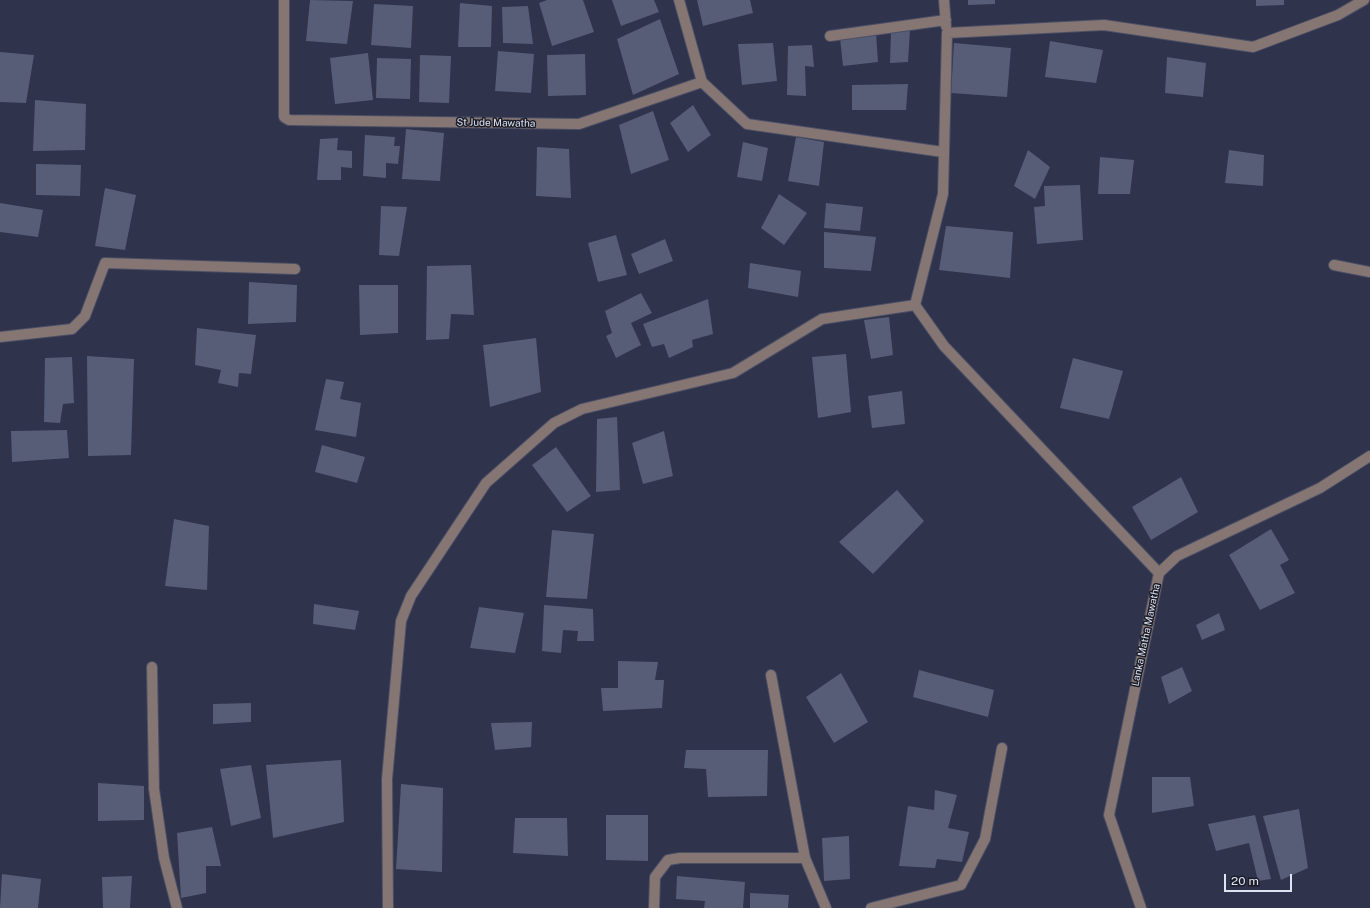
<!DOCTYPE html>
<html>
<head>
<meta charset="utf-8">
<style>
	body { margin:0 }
	#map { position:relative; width:1370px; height:908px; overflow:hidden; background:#2f334b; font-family:"Public Sans",sans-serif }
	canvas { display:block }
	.scale { position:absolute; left:1224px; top:874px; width:68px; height:18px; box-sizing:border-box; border:2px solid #dfe3f2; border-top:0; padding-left:5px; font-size:12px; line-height:14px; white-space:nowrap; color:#dfe3f2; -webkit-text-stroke:3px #1a1c27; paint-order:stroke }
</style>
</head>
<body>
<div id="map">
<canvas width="1370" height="908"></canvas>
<div class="scale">20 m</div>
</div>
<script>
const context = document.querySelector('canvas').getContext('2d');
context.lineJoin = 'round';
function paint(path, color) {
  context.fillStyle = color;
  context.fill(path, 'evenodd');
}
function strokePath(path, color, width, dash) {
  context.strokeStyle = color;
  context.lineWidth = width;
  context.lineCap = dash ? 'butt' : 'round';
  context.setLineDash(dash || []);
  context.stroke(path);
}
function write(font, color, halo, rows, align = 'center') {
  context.font = font + ' "Public Sans",sans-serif';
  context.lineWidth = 3;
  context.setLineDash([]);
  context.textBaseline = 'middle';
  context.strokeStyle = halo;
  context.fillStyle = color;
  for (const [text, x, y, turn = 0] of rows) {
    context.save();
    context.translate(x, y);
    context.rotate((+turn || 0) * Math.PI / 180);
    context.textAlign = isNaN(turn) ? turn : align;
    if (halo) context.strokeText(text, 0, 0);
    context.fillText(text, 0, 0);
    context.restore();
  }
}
paint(new Path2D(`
	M310 0 353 1 347 44 306 41Z
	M547 0H583L594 32 552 46 539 3Z
	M612 0H654L659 12 621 26Z
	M697 0H750L753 13 703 26Z
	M968 0H995V4L968 5Z
	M1256 0H1284V5L1256 6Z
	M460 3 492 6 491 47H458Z
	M374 4 413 6 411 48 371 45Z
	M528 6 533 44 503 43 502 7Z
	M660 19 679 74 633 95 617 39Z
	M891 30H910L908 62 890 63Z
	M876 33 878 62 843 66 840 38Z
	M1050 41 1103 50 1096 83 1045 77Z
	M773 43 777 81 742 85 738 44Z
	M954 43 1011 48 1007 97 951 93Z
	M812 45 814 67 805 66 806 96 787 95 788 46Z
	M498 51 534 54 531 93 495 91Z
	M0 52 34 55 26 103 0 102Z
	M368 53 373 100 335 104 330 58Z
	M585 54 586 95 548 96 547 55Z
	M420 55 451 56 449 103 419 102Z
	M1167 57 1206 63 1203 97 1165 93Z
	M377 58 411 59 410 99 376 98Z
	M908 84 906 110H852V85Z
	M35 100 86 104 85 150 33 151Z
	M693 105 711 135 688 152 670 123Z
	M653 111 669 160 631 174 619 125Z
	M406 129 444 133 440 181 402 179Z
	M365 135 395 137 394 146H400L398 164 386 163V178L363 176Z
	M796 137 824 142 819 186 788 181Z
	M338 138 337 150 352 151V168L341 167V180H317L320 139Z
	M743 142 768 148 762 181 737 177Z
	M537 147 569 149 571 198 536 196Z
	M1028 150 1050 167 1035 199 1014 186Z
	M1229 150 1264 155 1263 186 1225 183Z
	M1100 157 1134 160 1130 194H1098Z
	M36 164 81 165 80 196 36 195Z
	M1080 185 1083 240 1037 244 1034 207 1045 206 1044 186Z
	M105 188 136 195 125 250 95 246Z
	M779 194 807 213 784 245 761 228Z
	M0 203 43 210 38 237 0 232Z
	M826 203 863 207 860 231 824 228Z
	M381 206 407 207 399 256 379 255Z
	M946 226 1013 232 1010 278 939 270Z
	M824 232 876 237 871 271 824 268Z
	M616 235 627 275 598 282 588 243Z
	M665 239 673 261 639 274 631 254Z
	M750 263 801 271 798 297 748 288Z
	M471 265 474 315 451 314 449 339 426 340 427 266Z
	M249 282 297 285 296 322 248 324Z
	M359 285H398V333L360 335Z
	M641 293 652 313 631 323 641 345 616 358 606 336 612 333 605 311Z
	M708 299 713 334 692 340 693 347 669 358 664 344 652 347 643 324Z
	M889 317 893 355 871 359 864 320Z
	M197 328 256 335 251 374 239 373 238 387 218 383 221 370 195 365Z
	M536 338 541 392 490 407 483 345Z
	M846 354 851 412 818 418 812 357Z
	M87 356 134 359 131 455 88 456Z
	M72 357 74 403 63 404 60 423 44 422 45 358Z
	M1073 358 1123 371 1109 419 1060 408Z
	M326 379 344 382 340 399 361 403 356 437 315 430Z
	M902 391 905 424 872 428 868 396Z
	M617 417 620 490 596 492 597 419Z
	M67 430 69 458 12 462 11 431Z
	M664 431 673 476 643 484 632 443Z
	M322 445 365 457 357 483 315 472Z
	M556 447 591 496 567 512 532 465Z
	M1181 477 1198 512 1151 540 1132 507Z
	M897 490 924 521 873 574 839 542Z
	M174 519 209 526 207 590 165 586Z
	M1271 529 1289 560 1280 565 1295 593 1260 610 1229 555Z
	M552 530 594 534 587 599 546 597Z
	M314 604 359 611 355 630 313 624Z
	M544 605 593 609 594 641H577L578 631 563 630 561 653 542 651Z
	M479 607 524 613 515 653 470 648Z
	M1219 613 1225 630 1202 640 1196 625Z
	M618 661 658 662 655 680H664L662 708 603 711 601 688H618Z
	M1182 667 1192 691 1169 704 1161 677Z
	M919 670 994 690 988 717 913 697Z
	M841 673 868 722 834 743 806 697Z
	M251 703V722L213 724V704Z
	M532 722 531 747 495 750 491 723Z
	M686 750H768L767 796 708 797 706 769 684 768Z
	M341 760 344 822 273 838 266 765Z
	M251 765 261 818 231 826 220 769Z
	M1152 777H1190L1194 806 1152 813Z
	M98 783 144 786V820L98 821Z
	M401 784 443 788 442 872 396 869Z
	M935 790 957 795 948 828 969 832 962 862 937 859 935 868 899 866 908 806 934 810Z
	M1299 809 1308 868 1281 880 1263 816Z
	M606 815H648V861L606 860Z
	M1255 815 1271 879 1258 881 1249 843 1216 851 1208 824Z
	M515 818H567L568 856 513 853Z
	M212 827 221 866H206V893L181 898 177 833Z
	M849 836 850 879 824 881 822 838Z
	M2 874 41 879 38 908H0Z
	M132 876 130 908H103L102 877Z
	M677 876 745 882 743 908H704L705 901 676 899Z
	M750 893 789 895 788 908H750Z`), '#575d77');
const minor = new Path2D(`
	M284 0V117L289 120 579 124 702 82
	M679 0 702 82 747 124 943 152
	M944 0 946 26
	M830 36 946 20
	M1334 265 1370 272
	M0 337 72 329 85 316 105 263 295 269
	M1159 573 944 346 915 305 943 194 947 33 1104 25 1253 47 1338 15 1364 0
	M152 667 154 789 164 858 177 908
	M771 675 805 858 826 908
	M388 908 387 779 401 621 411 596 486 483 554 423 582 409 733 373 822 319 915 305
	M654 908 655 877 668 860 680 858H805
	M871 908 961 885 985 839 1002 748
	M1141 908 1109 815 1159 573 1177 556 1320 488 1370 456`);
strokePath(minor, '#4b4f66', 12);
strokePath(minor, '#857673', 10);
write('10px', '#dfe3f2', '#1a1c27', [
	["St Jude Mawatha",496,123,1],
	["Lanka Matha Mawatha",1146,635,-78]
]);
</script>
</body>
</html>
